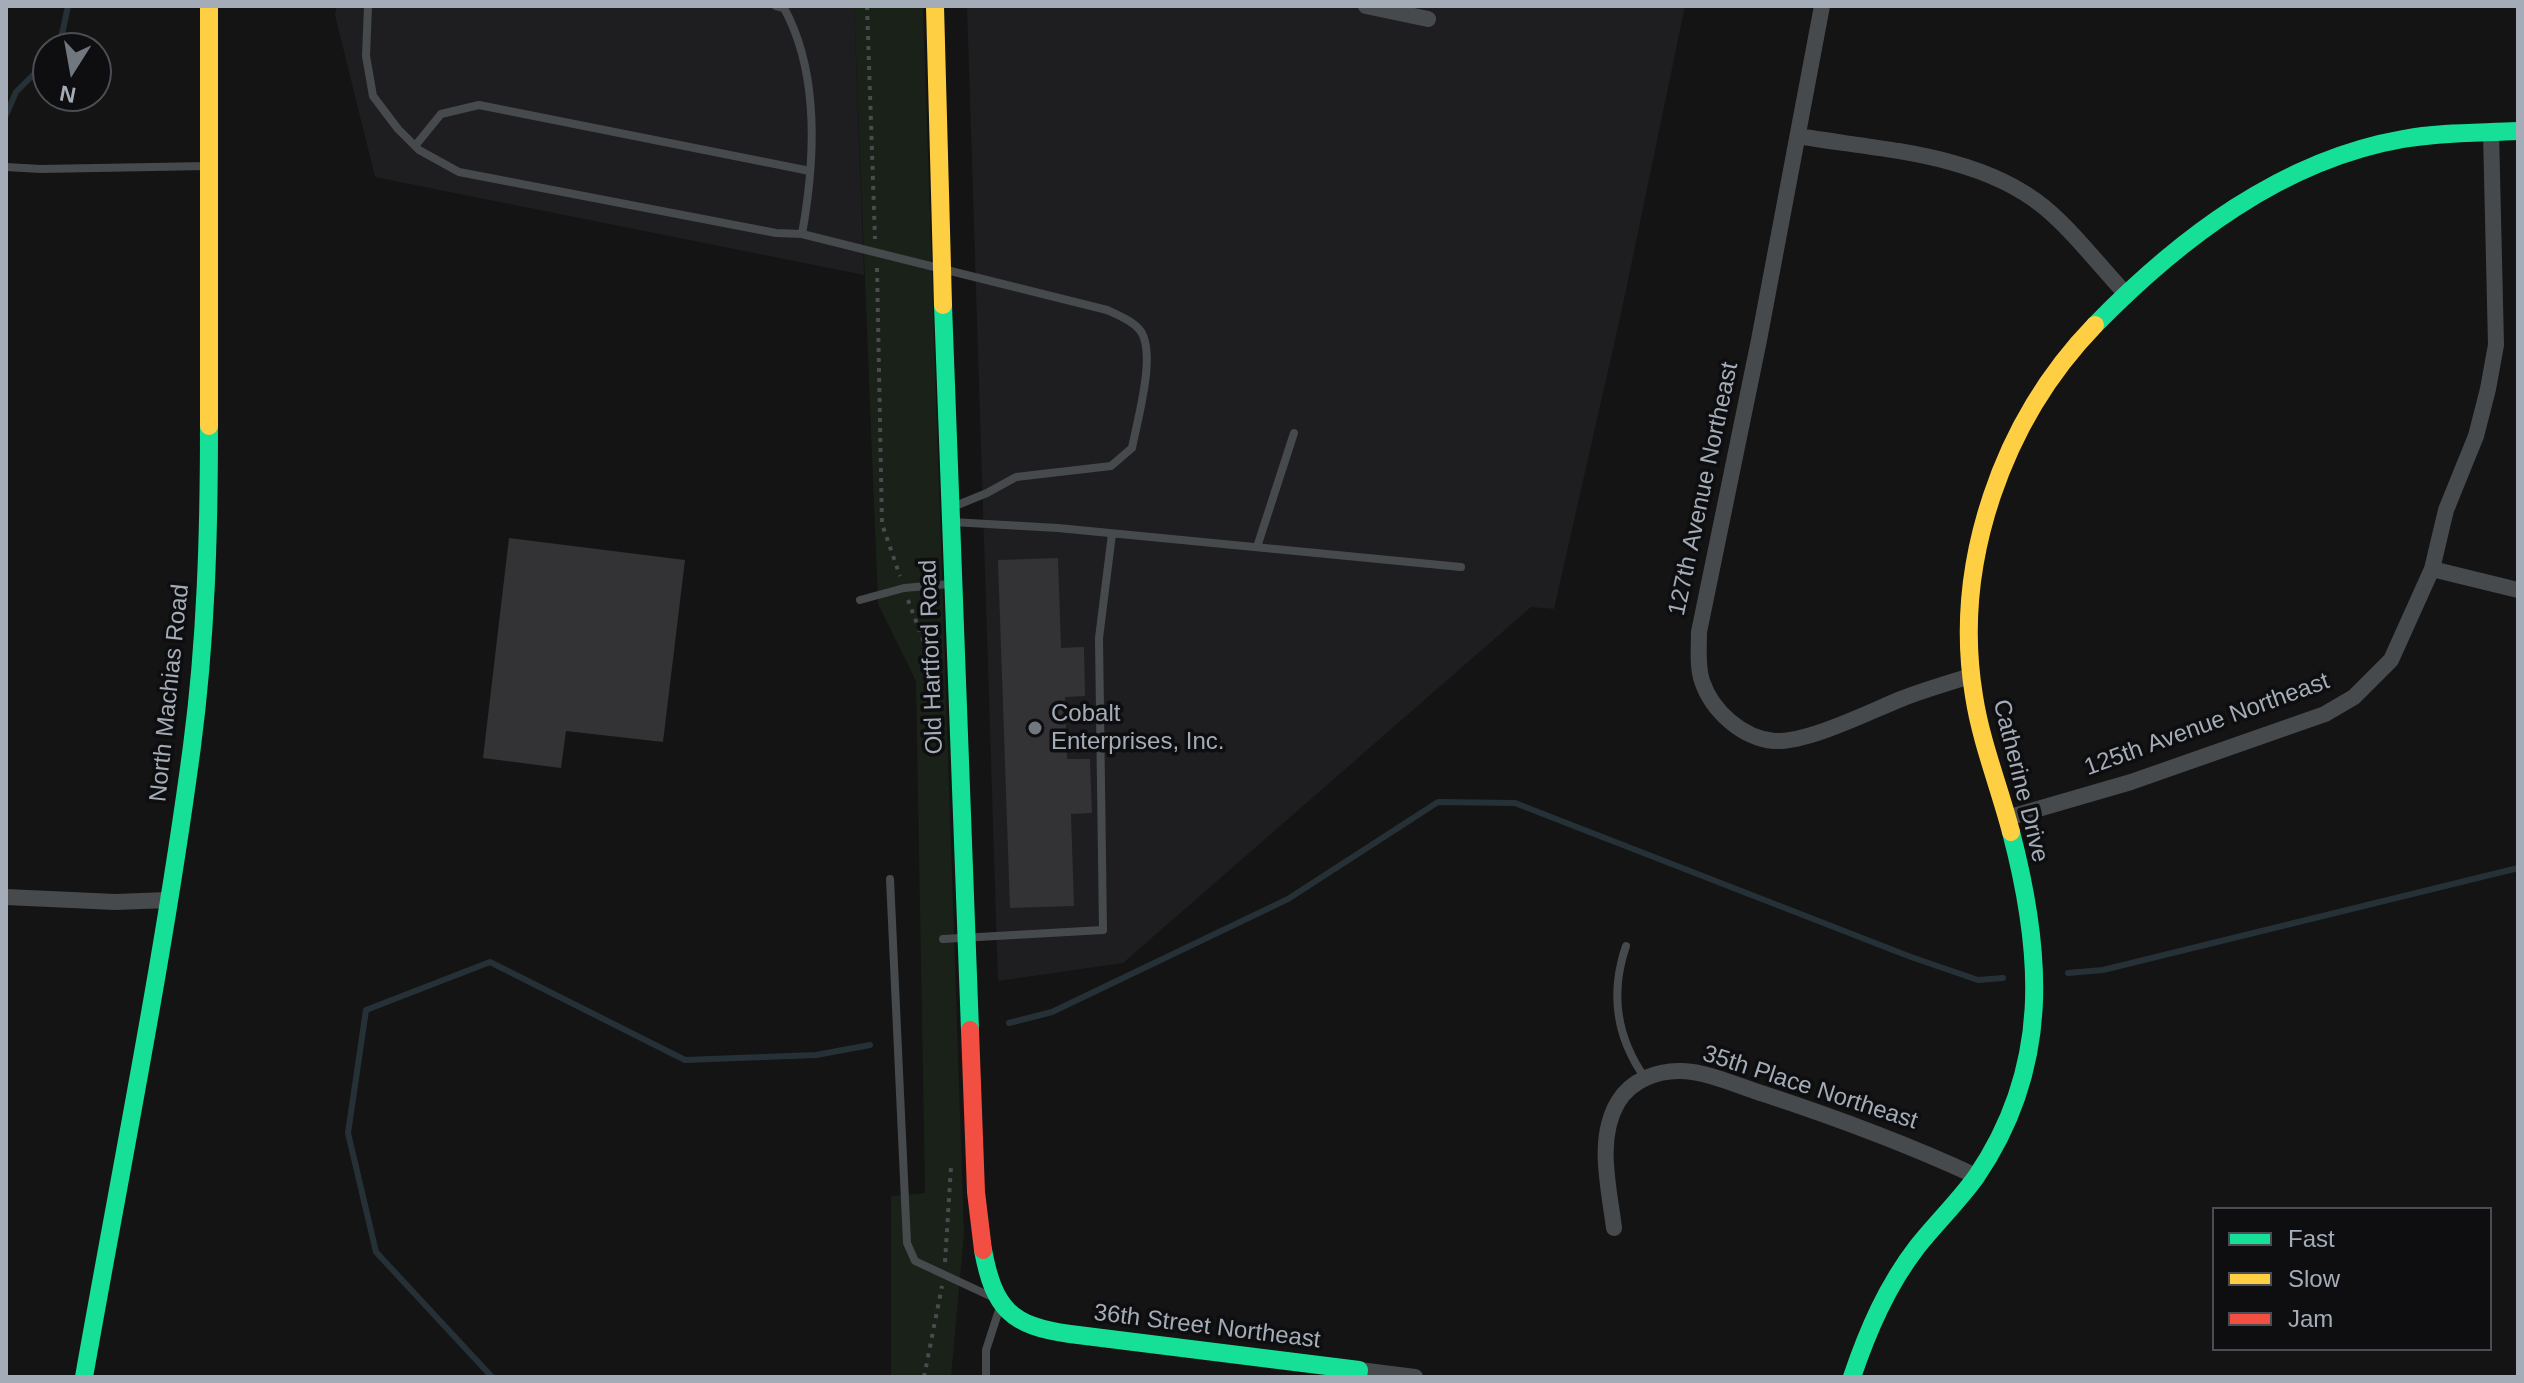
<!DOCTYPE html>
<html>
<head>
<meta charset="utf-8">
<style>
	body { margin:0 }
	#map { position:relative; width:2524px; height:1383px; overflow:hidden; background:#141414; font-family:Helvetica,sans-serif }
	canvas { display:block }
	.frame { position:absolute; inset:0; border:8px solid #a3acb7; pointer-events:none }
	.legend { position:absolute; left:2212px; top:1207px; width:280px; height:144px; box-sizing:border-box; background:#0e0e10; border:2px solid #4a4d53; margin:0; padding:10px 14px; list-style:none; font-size:24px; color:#a3acb7 }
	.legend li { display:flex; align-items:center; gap:16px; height:40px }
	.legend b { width:40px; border:2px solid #4a4d53 }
	.north { position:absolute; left:32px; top:32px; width:80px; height:80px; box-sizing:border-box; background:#0e0e10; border:2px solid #4a4d53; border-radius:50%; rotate:191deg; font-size:22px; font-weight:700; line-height:32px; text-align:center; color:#a3acb7 }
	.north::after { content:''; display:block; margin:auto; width:28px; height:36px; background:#71777e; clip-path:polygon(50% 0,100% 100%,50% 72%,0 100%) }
</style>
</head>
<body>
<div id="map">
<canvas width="2524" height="1383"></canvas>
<div class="frame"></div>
<ul class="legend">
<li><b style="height:10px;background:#16e098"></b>Fast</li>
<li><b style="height:10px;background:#ffcf43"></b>Slow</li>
<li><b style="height:10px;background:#f24e42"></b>Jam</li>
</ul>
<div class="north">N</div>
</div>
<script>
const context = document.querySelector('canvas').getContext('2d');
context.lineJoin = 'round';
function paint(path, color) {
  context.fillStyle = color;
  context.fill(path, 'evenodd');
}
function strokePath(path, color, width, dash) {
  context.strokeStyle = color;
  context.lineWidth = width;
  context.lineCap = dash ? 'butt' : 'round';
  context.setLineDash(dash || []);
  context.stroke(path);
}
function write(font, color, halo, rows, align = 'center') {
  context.font = font + ' Helvetica,sans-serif';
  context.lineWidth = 7;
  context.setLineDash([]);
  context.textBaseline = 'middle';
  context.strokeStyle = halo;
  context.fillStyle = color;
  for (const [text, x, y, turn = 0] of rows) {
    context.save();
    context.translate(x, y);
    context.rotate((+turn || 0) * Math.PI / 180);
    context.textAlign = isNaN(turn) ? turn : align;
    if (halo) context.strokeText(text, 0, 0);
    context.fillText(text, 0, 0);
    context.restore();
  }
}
paint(new Path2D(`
	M337 6H854L864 275 375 177 335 15Z
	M967 6H1685L1622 309 1554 609 1531 607 1123 963 998 981Z`), '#1e1e20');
paint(new Path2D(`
	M854 6H923L964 1233 951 1377H891V1196L925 1193 916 681 878 604Z`), '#192119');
strokePath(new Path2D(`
	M59 48 68 6
	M6 115 16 92 48 60
	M2068 973 2103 970 2518 868
	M1009 1023 1052 1012 1288 899 1438 802 1515 803 1911 957 1978 980 2003 978
	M492 1377 376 1252 348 1133 366 1010 490 962 685 1060 816 1055 870 1045`), '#263137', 6);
paint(new Path2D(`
	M509 538 685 560 663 742 566 731 561 768 483 758Z
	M1058 558 1061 648 1084 647 1085 696 1065 697 1067 759H1090L1092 813 1071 814 1074 906 1010 908 998 560Z`), '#333335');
strokePath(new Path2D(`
	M867 6 875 239
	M877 268 882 524 900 576
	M908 600 933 666
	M945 1262 951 1167
	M924 1377 942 1286`), '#494b4e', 4, [4, 6]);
strokePath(new Path2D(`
	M368 6 366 56 373 96 398 129 419 150 459 172 776 233 802 234 1107 310C1118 315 1131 320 1139 329 1158 350 1137 421 1132 448L1111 466 1016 477 987 493 955 506
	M776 6 784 8C820 74 815 162 802 234
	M415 146 441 114 479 105 810 171
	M6 167 41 169 207 166
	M952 522 1058 528 1461 567
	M1257 547 1294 433
	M860 600 904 588 949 584
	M890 879 907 1243 915 1261 990 1296
	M943 939 1103 930 1099 638 1112 534
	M1626 946C1610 993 1616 1037 1645 1078
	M986 1377V1350L999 1310`), '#474a4d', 8);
strokePath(new Path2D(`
	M1366 6 1428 19
	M1822 6 1759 340 1699 632C1699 648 1697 666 1702 681 1712 711 1742 738 1774 741 1807 743 1869 712 1901 699 1924 690 1948 683 1971 676
	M1798 136C1880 150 1978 153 2044 207 2073 231 2098 264 2124 292
	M2432 569 2518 590
	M2007 818 2131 782 2325 714 2354 697 2391 660 2432 569 2446 510 2476 436 2488 389 2496 345 2491 132
	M6 897 115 902 168 900
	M1614 1228C1609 1187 1596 1139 1618 1102 1631 1080 1658 1070 1682 1071 1709 1072 1738 1086 1764 1094 1837 1118 1907 1144 1976 1176
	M1359 1370 1415 1377`), '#474a4d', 16);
strokePath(new Path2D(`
	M943 305 970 1030
	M2095 325C2179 239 2282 160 2403 139 2441 132 2480 133 2518 131
	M983 1250C994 1309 1011 1326 1070 1334L1359 1370 1358 1377
	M84 1377C121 1167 164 957 192 746 206 640 209 533 209 426
	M1852 1377C1868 1330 1887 1286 1917 1247 1936 1223 1958 1202 1976 1177 2051 1067 2043 954 2011 832`), '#16e098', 18);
strokePath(new Path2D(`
	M209 6V426
	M935 6 943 305
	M2011 832C1999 786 1981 742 1974 696 1952 563 2003 420 2095 325`), '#ffcf43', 18);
strokePath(new Path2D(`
	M970 1030 976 1192 983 1250`), '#f24e42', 18);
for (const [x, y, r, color] of [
	[1035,728,8,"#71777e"]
]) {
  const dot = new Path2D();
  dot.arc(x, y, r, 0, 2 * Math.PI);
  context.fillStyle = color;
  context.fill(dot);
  strokePath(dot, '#0e0e10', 3);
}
write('24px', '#a3acb7', '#0e0e10', [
	["127th Avenue Northeast",1704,489,-78],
	["Old Hartford Road",932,657,-92],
	["North Machias Road",170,693,-84],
	["125th Avenue Northeast",2207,725,-20],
	["Catherine Drive",2020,781,76],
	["35th Place Northeast",1810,1088,18],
	["36th Street Northeast",1207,1327,7]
]);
write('24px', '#a3acb7', '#0e0e10', [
	["Cobalt",1051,714],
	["Enterprises, Inc.",1051,742]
], 'left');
</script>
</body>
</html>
